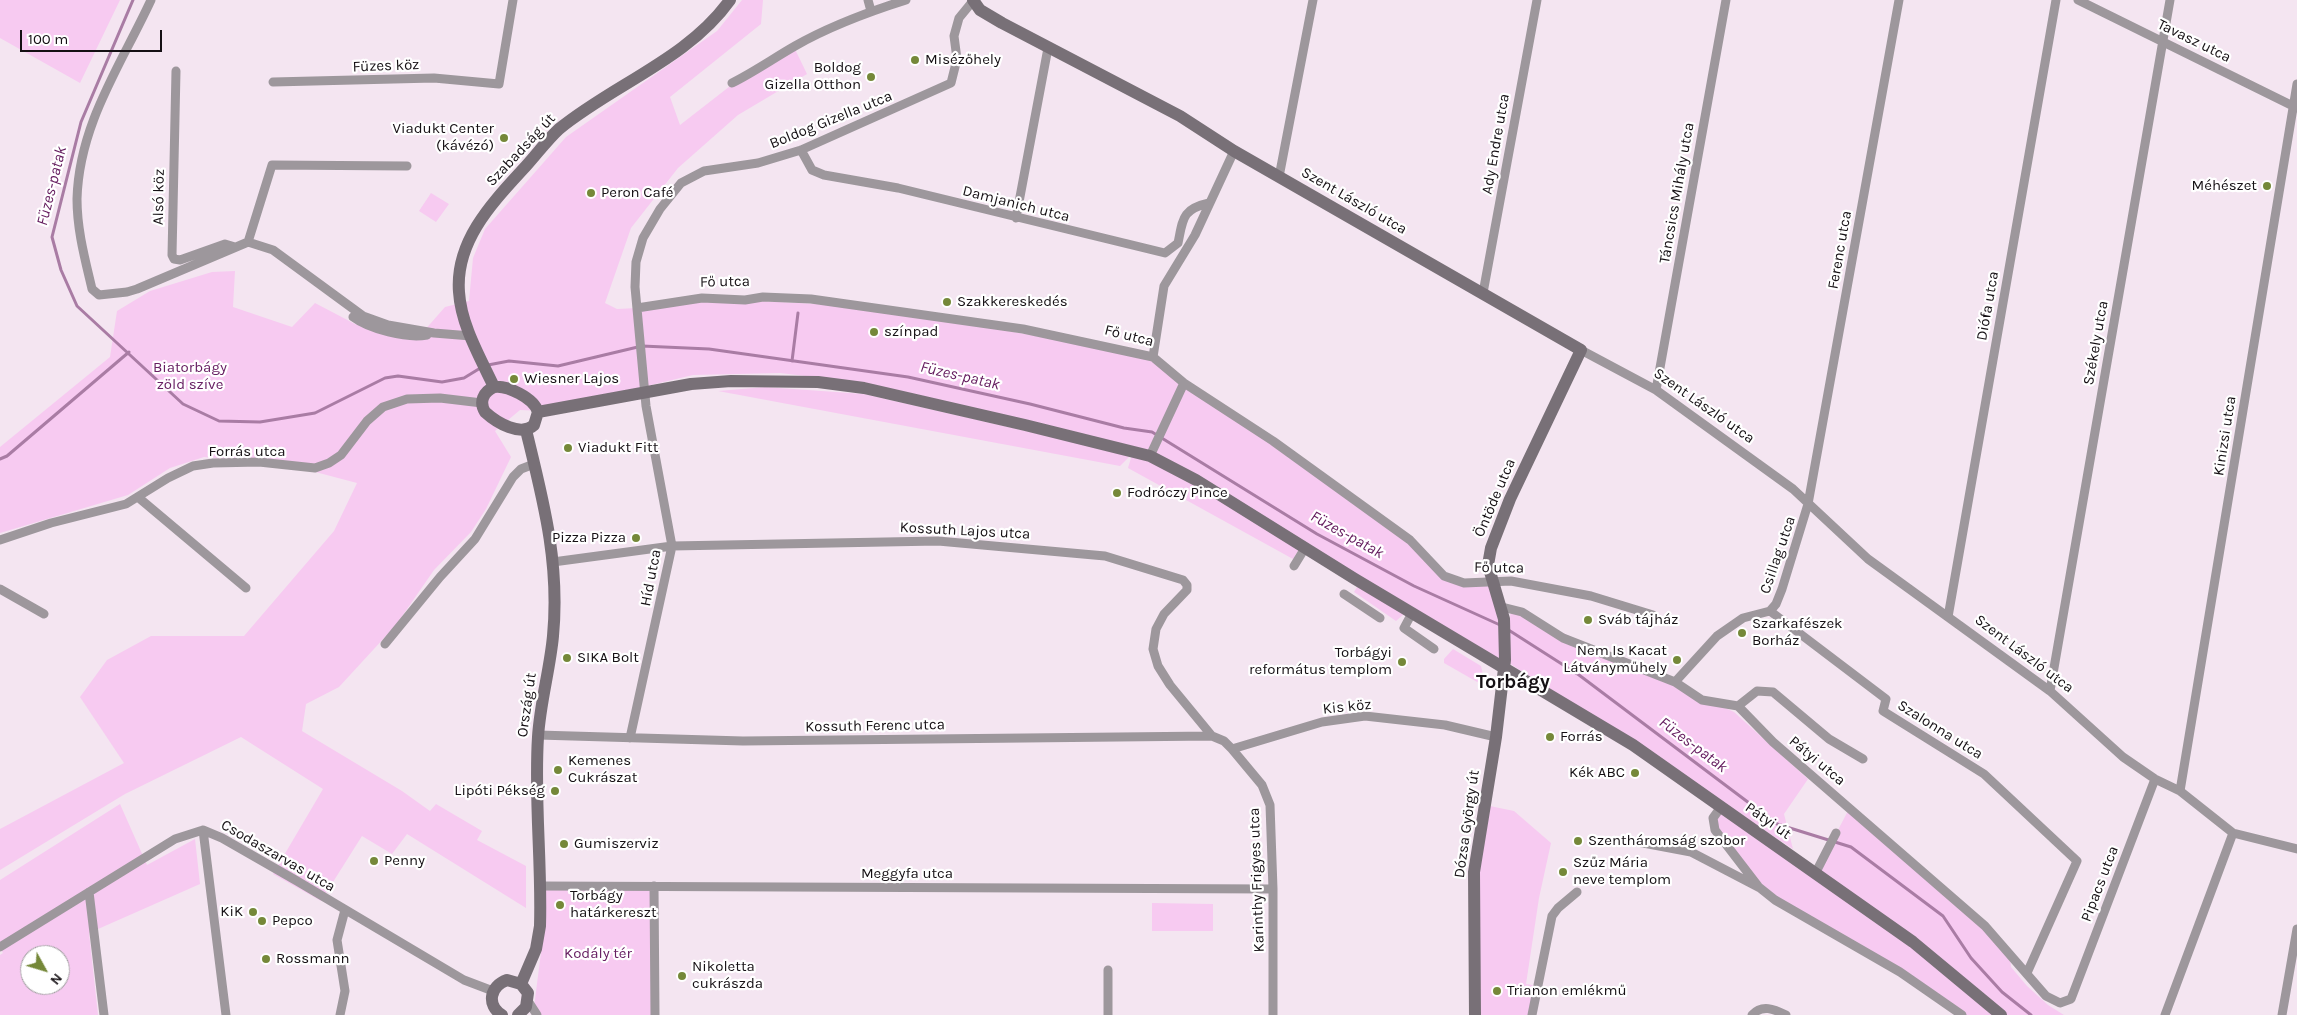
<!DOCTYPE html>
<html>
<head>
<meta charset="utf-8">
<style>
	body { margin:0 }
	#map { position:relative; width:2297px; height:1015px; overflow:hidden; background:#f4e5f1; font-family:Karla,sans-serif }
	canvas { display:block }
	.north { position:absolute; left:20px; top:945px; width:50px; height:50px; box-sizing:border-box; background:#fff; border:1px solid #a19fa1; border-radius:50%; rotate:129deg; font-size:14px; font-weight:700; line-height:20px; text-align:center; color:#151014 }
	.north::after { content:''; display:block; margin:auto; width:18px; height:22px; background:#758839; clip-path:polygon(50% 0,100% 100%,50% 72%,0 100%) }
	.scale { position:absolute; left:20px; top:30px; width:142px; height:22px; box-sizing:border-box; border:2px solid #151014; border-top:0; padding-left:6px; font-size:15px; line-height:18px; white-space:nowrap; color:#151014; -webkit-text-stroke:4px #fff; paint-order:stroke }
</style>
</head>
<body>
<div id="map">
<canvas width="2297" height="1015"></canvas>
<div class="north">N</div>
<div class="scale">100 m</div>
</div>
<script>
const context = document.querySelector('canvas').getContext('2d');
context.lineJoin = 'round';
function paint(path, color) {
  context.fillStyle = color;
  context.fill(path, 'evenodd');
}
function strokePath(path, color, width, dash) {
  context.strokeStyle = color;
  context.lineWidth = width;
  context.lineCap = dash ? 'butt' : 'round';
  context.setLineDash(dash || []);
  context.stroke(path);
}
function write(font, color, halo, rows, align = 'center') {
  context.font = font + ' Karla,sans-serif';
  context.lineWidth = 4.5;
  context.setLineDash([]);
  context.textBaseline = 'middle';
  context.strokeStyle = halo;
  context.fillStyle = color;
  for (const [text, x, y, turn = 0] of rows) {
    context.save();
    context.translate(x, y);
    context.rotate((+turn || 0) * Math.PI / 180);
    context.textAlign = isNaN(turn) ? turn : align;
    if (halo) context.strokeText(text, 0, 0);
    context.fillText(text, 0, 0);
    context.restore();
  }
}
paint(new Path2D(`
	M0 0H120L80 83 0 38Z
	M742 0H763L761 24 670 97 680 125 743 76 792 43 807 74 738 115 678 168 631 228 605 303 617 309 637 308 702 298 875 307 1153 357 1409 541 1444 576 1492 583 1506 652 1511 609 1734 712 1808 779 1784 814 1793 849 1506 661 1505 668 1196 474 865 383 780 373 693 375 542 411 520 410 495 431 511 457 486 509 471 532 434 570 396 625 339 687 306 704 302 731 402 791 430 811 436 804 482 831 477 840 526 866V908L407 834 392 854 362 836 321 901 273 874 323 789 241 737 125 794 0 870V829L124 763 80 697 107 660 151 636H244L334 531 357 483 285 464 204 457 170 468 128 495 0 533V447L110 357 117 311 150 291 212 272 235 271 233 307 292 327 315 303 355 324 416 340 445 307 469 301 473 258 485 229 566 137 717 31Z
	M431 193 449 204 436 222 419 211Z
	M765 387 864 394 1131 455 1120 466 718 391Z
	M1133 451 1232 502 1300 548 1293 559 1128 468Z
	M1360 582 1404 614 1396 621 1354 592Z
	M1453 649 1481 666 1486 687 1444 663V659Z
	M120 804 147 865 195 839 200 884 89 933 98 1015H0V955L3 953 0 948V880ZM30 955H60V985H30Z
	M1485 805 1514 811 1551 843 1539 898 1526 984 1538 986 1532 1015H1475L1474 872Z
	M1721 807 1815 874 1850 807 1969 913 2010 956 2011 967 2027 986 2048 1005 2064 1015H1962L1775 900 1715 830 1713 818Z
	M540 886H654L655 1015H533L545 921Z
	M1152 903 1213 904V931H1152Z`), '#f7caf1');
strokePath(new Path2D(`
	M133 0 81 122 52 237 61 270 77 306 183 404 219 421 260 422 315 413 385 378 398 376 442 382 464 378 482 367
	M792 361 798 313
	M488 365 509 361 558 366 642 346 709 349 908 377 1030 404 1124 428 1152 432 1317 534 1414 586 1500 625
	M0 459 7 456 129 352
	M1507 629 1579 675 1777 824 1851 847 1943 916 1971 958 2002 992 2031 1015`), '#a97ca4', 3);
strokePath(new Path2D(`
	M151 0C121 65 79 124 77 199 77 230 85 259 92 289L99 295 127 292 137 289 248 242 273 250 363 316 388 325 434 333 471 336
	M868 0 871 11
	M2078 0 2297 108
	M176 71 172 255 174 259 180 260 225 244 235 247
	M273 82 434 78 499 84 513 0
	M732 83C754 72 774 58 795 46 830 26 868 12 906 0
	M801 150 812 170 824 175 898 188 1165 253 1178 243C1183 219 1182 209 1209 203
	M1279 177 1313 0
	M1016 218 1048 48
	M248 242 272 165 407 166
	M1483 293 1537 0
	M637 308 702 298 745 300 763 297 811 299 1023 329 1153 357 1184 383 1273 441 1410 540 1444 576 1464 583 1511 581 1591 596 1653 615
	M353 317C369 329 407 339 427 335
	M1581 350 1656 390 1793 489 1868 559 2050 691 2123 757 2155 779 2180 791 2233 833 2297 849
	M1153 357 1164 286 1195 235 1234 151
	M1656 390 1726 0
	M1150 456 1184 383
	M139 498 246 588
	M0 540 51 523 126 504 168 478 193 466 213 463 259 462 315 468 329 463 341 455 367 421 383 407 407 399 440 398 482 403
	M553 562 672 546 938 541 1105 556 1183 580 1187 585V590L1164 614 1156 629 1153 649 1158 666 1170 685 1212 736 1224 741 1232 749 1262 785 1270 805 1273 889V1015
	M1294 566 1305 548
	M0 589 44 614
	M1344 594 1380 618
	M1502 607 1522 612 1563 638 1675 682 1702 700 1738 706 1773 742 1985 926 2046 996 2060 1003 2071 999 2155 779
	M1770 611 1886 699 1883 711 1984 774 2077 861 2027 973
	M1412 613 1404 628 1434 649
	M1948 617 2056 0
	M385 644 440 577 475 539 513 477 521 469 534 464
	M1675 682 1717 636 1743 618 1770 611 1776 604 1782 589 1808 504 1899 0
	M2050 691 2170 0
	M1738 706 1757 691 1773 692 1829 739 1863 759
	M538 735 743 741 1212 736
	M630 738 672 546 646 406 635 287 636 262 643 238 660 209 681 183 704 171 758 163 801 150 951 83 957 59 954 36 959 18 973 1
	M1232 749 1322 722 1365 716 1445 725 1496 737
	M2180 791 2297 84
	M1721 807 1713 818 1715 830 1758 886
	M203 830 226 1015
	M1638 842 1691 852 1760 888 1775 900 1900 972 1962 1015
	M1815 874 1836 833
	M540 886 1273 889
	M654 886 655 1015
	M89 892 104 1015
	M0 947 175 839 203 830 222 838 297 881 464 980 493 991
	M1108 970V1015
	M528 1001 537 1015
	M340 1015 345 991 337 940 345 910
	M1532 1015 1552 916 1558 908 1577 892
	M1752 1015C1762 1004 1774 1009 1786 1015
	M2165 1015 2233 833
	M2282 1015 2297 929`), '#9d979c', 9);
strokePath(new Path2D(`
	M973 0 980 10 1002 23 1180 116 1234 151 1581 350 1510 499 1491 548 1488 565 1504 619 1505 660 1496 737 1474 872 1475 1015
	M494 387C480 357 461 325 459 292 455 240 494 201 526 166 537 154 547 140 559 129 614 84 688 59 730 0
	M494 387C507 385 534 398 538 412L534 425C521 437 497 423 485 412 479 402 483 392 494 387Z
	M538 412 691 384 731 381 818 382 864 388 1025 425 1150 456 1196 480 1355 579 1633 745 1913 942 2001 1015
	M521 984 536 949 540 926C542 863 534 800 538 737 540 703 550 669 553 636 560 562 543 500 526 430
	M502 1015C486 1005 490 986 507 980L521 984 528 993 526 1007 518 1015`), '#787077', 12);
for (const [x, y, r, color] of [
	[915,60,5,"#758839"],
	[871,77,5,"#758839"],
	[504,138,5,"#758839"],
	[2267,186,5,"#758839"],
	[591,193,5,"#758839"],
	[947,302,5,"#758839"],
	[874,332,5,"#758839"],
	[514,379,5,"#758839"],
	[568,448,5,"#758839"],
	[1117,493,5,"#758839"],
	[636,538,5,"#758839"],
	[1588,620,5,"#758839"],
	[1742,633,5,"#758839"],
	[567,658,5,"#758839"],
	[1677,660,5,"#758839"],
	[1402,662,5,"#758839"],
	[1550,737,5,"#758839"],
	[558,770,5,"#758839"],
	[1635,773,5,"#758839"],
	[555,791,5,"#758839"],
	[1578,841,5,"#758839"],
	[564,844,5,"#758839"],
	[374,861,5,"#758839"],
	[1563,872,5,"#758839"],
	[560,905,5,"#758839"],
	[253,912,5,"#758839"],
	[262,921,5,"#758839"],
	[266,959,5,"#758839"],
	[682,976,5,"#758839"],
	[1497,991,5,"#758839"]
]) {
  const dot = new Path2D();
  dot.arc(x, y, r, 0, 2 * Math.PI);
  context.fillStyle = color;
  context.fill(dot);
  strokePath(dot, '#fff', 2);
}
write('15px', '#151014', '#fff', [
	["Tavasz utca",2194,41,26],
	["Füzes köz",386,66,-2],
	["Boldog Gizella utca",831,120,-22],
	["Ady Endre utca",1496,144,-80],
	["Szabadság út",521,150,-47],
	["Táncsics Mihály utca",1677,193,-80],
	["Alsó köz",159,197,-89],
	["Szent László utca",1354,201,30],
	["Damjanich utca",1016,204,14],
	["Ferenc utca",1840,250,-80],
	["Fő utca",725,282,-1],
	["Diófa utca",1988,306,-80],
	["Fő utca",1129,336,14],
	["Székely utca",2096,343,-80],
	["Szent László utca",1704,406,35],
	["Kinizsi utca",2225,436,-81],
	["Forrás utca",247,452],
	["Öntöde utca",1495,498,-67],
	["Kossuth Lajos utca",965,531,3],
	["Csillag utca",1778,555,-71],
	["Fő utca",1499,568,1],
	["Híd utca",651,578,-79],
	["Szent László utca",2024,654,37],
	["Ország út",527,705,-82],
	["Kis köz",1347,707,-6],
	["Kossuth Ferenc utca",875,726,-1],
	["Szalonna utca",1940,730,32],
	["Pátyi utca",1817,761,40],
	["Pátyi út",1768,821,35],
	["Dózsa György út",1467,824,-82],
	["Csodaszarvas utca",278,856,30],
	["Meggyfa utca",907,874],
	["Karinthy Frigyes utca",1257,880,-92],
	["Pipacs utca",2100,884,-69]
]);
write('15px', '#151014', '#fff', [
	["Misézőhely",925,60],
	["Boldog",861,68,"right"],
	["Gizella Otthon",861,85,"right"],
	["Viadukt Center",494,129,"right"],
	["(kávézó)",494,146,"right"],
	["Méhészet",2257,186,"right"],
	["Peron Café",601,193],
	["Szakkereskedés",957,302],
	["színpad",884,332],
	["Wiesner Lajos",524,379],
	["Viadukt Fitt",578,448],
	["Fodróczy Pince",1127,493],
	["Pizza Pizza",626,538,"right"],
	["Sváb tájház",1598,620],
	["Szarkafészek",1752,624],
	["Borház",1752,641],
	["Nem Is Kacat",1667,651,"right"],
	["Látványműhely",1667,668,"right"],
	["Torbágyi",1392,653,"right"],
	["református templom",1392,670,"right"],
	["SIKA Bolt",577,658],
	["Forrás",1560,737],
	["Kemenes",568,761],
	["Cukrászat",568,778],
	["Kék ABC",1625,773,"right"],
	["Lipóti Pékség",545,791,"right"],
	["Szentháromság szobor",1588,841],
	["Gumiszerviz",574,844],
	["Penny",384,861],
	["Szűz Mária",1573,863],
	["neve templom",1573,880],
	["Torbágy",570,896],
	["határkereszt",570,913],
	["KiK",243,912,"right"],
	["Pepco",272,921],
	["Rossmann",276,959],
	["Nikoletta",692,967],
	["cukrászda",692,984],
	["Trianon emlékmű",1507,991]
], 'left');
write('15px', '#682063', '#fff', [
	["Biatorbágy",190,368],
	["zöld szíve",190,385],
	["Kodály tér",598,954]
]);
write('italic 16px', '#631a5d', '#fff', [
	["Füzes-patak",52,186,-76],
	["Füzes-patak",960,376,13],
	["Füzes-patak",1347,535,29],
	["Füzes-patak",1693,745,37]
]);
write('bold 20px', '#151014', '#fff', [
	["Torbágy",1513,682]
]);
</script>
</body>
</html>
